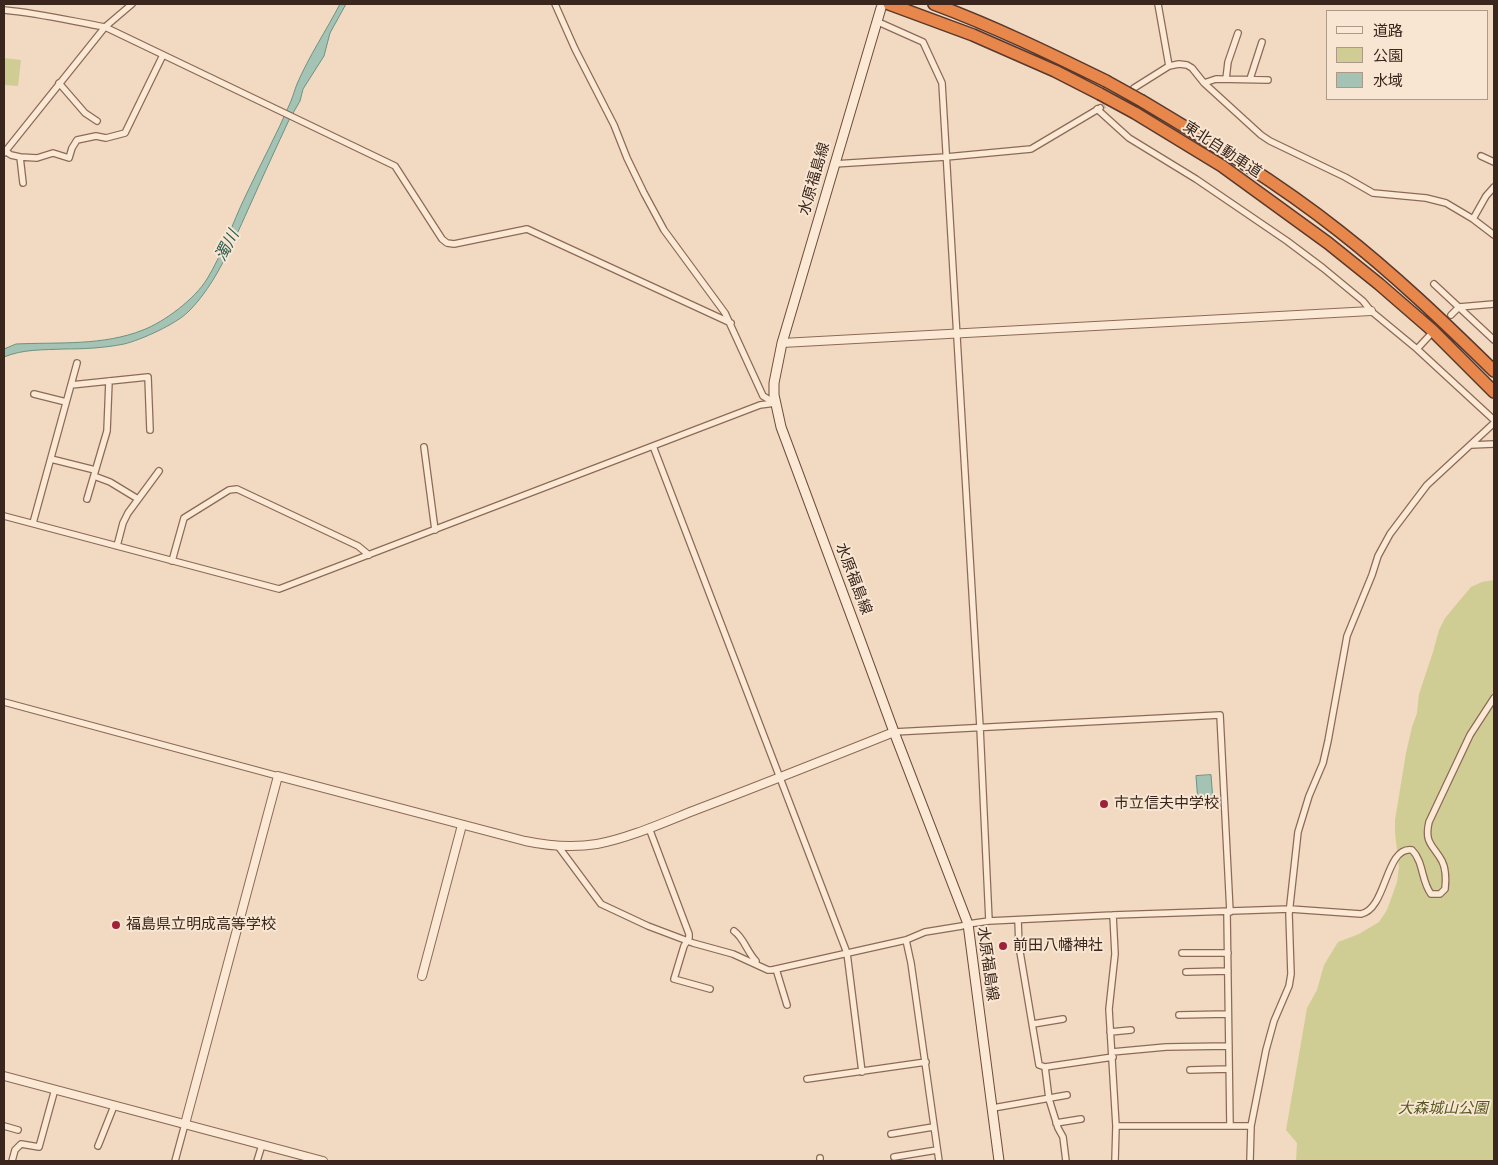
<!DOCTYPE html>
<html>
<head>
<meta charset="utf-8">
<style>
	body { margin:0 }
	#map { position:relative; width:1498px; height:1165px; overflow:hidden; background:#f1dac1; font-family:"Source Serif 4","Noto Sans JP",serif }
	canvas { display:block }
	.frame { position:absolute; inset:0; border:5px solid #3b261d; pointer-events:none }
	.legend { position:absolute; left:1326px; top:10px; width:162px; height:90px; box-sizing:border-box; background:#f8e6d2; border:1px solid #ac998a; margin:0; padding:6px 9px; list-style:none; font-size:15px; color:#3b261d }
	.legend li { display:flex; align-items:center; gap:10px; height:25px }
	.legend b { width:25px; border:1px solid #ac998a }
</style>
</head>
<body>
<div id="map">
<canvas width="1498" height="1165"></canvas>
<div class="frame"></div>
<ul class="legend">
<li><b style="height:6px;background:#fbe9d5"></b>道路</li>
<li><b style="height:14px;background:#d0cd94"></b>公園</li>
<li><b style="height:14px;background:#a4c3b5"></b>水域</li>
</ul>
</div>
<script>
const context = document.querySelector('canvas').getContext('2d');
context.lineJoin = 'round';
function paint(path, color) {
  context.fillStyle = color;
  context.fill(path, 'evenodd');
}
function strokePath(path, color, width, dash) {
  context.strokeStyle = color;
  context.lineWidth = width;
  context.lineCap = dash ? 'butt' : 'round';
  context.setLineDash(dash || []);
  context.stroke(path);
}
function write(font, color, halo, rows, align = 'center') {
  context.font = font + ' "Source Serif 4","Noto Sans JP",serif';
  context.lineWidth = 4;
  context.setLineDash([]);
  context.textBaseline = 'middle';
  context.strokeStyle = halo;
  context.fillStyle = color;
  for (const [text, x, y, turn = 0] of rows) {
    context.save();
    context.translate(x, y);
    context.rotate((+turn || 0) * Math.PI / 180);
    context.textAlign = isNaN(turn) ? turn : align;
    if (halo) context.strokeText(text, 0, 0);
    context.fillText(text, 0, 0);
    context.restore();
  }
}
paint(new Path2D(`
	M4 58 21 60 18 86 4 85Z
	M1494 580V1161H1296L1297 1143 1286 1130 1307 1008 1317 990 1324 965 1338 942 1359 934 1379 922 1387 910 1397 882 1399 867 1395 833V820L1406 753 1412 727 1417 713 1419 694 1433 652 1439 630 1445 618 1471 587 1482 582Z`), '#d0cd94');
const water = new Path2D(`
	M340 4H346L330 33 324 56 303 89 300 101 289 120C276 148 263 176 251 203 235 238 216 285 188 312 176 324 141 340 124 344 104 348 84 349 64 349 43 350 23 349 4 357V349L16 344C58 342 103 346 143 330 164 322 195 299 207 279 223 253 232 224 245 197 260 165 277 134 291 101 293 96 295 89 297 84 309 56 326 31 340 4Z
	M1211 775 1213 801 1198 802 1196 776Z`);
paint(water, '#a4c3b5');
strokePath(water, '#6a9281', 1);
strokePath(new Path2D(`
	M1100 108 1126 93`), '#cdb6a0', 5.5, [5.5, 3]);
const minor = new Path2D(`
	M555 4 575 49 614 125 627 158 644 193 664 230 725 313 763 396 775 403
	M4 10C38 13 71 21 105 27L395 166 442 239 447 243 454 244 527 229 731 323
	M876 21 923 42 942 83 980 727 989 921
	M1169 66 1179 64 1187 65 1192 68 1204 83 1261 135 1270 141 1345 177 1373 193 1426 198 1446 203 1473 219 1494 235
	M1226 79 1228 62 1238 33
	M1250 79 1262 42
	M59 83 85 113 97 121
	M1204 83 1216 79 1268 80
	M1134 88 1169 66 1158 4
	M1097 109 1129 138 1196 179 1287 241 1323 268 1363 301 1371 311 1417 349 1494 420
	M5 151 11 155 20 157 37 158 53 153 69 158 72 148 77 140 96 136 106 138 125 133 163 55
	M4 153 105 27 132 4
	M1481 156 1494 162
	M20 157 23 183
	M834 164 946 157 1031 149 1100 108
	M1473 219 1486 196 1494 187
	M1434 284 1494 340
	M1451 315 1459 307 1494 304
	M1417 349 1429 336
	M71 385 148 377 150 430
	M34 394 66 402
	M1471 445 1494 444
	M653 446 847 953 862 1072
	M424 447 435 530
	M51 459 95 470
	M94 476 110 482 138 499
	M87 499 107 431 109 381
	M4 516 279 589 760 405 775 403
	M33 523 77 363
	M117 546 123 523 128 513 159 471
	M172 561 184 518 229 490 237 489 358 546 369 555
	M4 702 278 776
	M894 732 1220 715 1230 912
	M649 828 689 934V938L684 946 674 979 710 989
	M558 846 601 904 648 926 693 943 733 954 768 970H772L906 940 925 932 962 926 968 924 989 921 1113 915 1290 909 1361 914C1387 909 1385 846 1412 850 1424 862 1421 881 1431 894H1440L1445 889C1446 880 1446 869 1442 861 1433 845 1424 843 1429 822L1470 735 1494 698
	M1227 912 1230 1126
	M1113 915 1115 954 1109 1009 1116 1126 1115 1161
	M1018 920 1019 946 1039 1065 1045 1067 1113 1057
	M734 931C744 938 747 952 756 961V963
	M906 940 911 963 939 1161
	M1182 953H1228
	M776 969 787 1005
	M1186 972 1228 971
	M1179 1015 1228 1014
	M1033 1024 1063 1019
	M1110 1032 1131 1030
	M1112 1052 1166 1047 1229 1046
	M1045 1067 1049 1099 1058 1128 1063 1137 1066 1161
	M1190 1070 1229 1069
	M807 1079 926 1062
	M993 1108 1067 1095
	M1056 1123 1081 1119
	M4 1126 18 1130
	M1116 1126H1251
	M891 1134 933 1127
	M98 1146 114 1106
	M894 1157 937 1150
	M820 1158V1161
	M12 1161 15 1150 21 1144 39 1147 55 1089
	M175 1161 185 1124
	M257 1161 262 1145
	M1250 1161 1251 1126 1266 1050 1274 1021 1289 986 1291 974 1289 914 1298 832 1309 796 1323 763 1328 741 1347 636 1372 575 1378 556 1390 534 1427 485 1494 423`);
const tertiary = new Path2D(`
	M782 343 1371 311
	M422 976 462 825
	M4 1076 323 1161
	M185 1124 278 776 525 841C549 846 573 848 597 844 630 838 667 821 698 809 764 784 829 758 894 732`);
const secondary = new Path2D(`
	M881 8 782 343 774 383V395L781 427 858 634 894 732 968 924 999 1161`);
const motorway = new Path2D(`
	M889 4 973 35 1055 71 1100 94
	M934 4C993 26 1049 53 1106 81
	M1142 101C1209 141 1277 182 1339 231 1394 274 1444 322 1494 371
	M1135 113 1222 166 1328 243 1379 284 1432 330 1494 392`);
strokePath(minor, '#8c6a57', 8);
strokePath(tertiary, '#8c6a57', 10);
strokePath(secondary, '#6e4b3a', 11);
strokePath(motorway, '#5a392c', 14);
strokePath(minor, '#fbe9d5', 5.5);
strokePath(tertiary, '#fbe9d5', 8);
strokePath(secondary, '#fbe9d5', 9);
strokePath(motorway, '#e7874b', 11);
const motorwayBridge = new Path2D(`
	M1106 81 1142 101
	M1100 94 1135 113`);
strokePath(motorwayBridge, '#5a392c', 14, []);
strokePath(motorwayBridge, '#e7874b', 11);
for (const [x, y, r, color] of [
	[1104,804,5,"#a0223a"],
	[116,925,5,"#a0223a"],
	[1003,946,5,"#a0223a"]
]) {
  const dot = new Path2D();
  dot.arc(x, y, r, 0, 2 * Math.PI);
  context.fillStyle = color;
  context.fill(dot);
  strokePath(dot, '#f8e6d2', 2);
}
write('15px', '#3b261d', '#f8e6d2', [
	["東北自動車道",1222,150,33],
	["水原福島線",815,179,-74],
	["水原福島線",853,579,69],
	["水原福島線",987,964,82]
]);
write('15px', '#3b261d', '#f8e6d2', [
	["市立信夫中学校",1114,804],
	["福島県立明成高等学校",126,925],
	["前田八幡神社",1013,946]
], 'left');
write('italic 15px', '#555922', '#f8e6d2', [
	["大森城山公園",1443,1109]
]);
write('italic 16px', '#2b5c50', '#f8e6d2', [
	["濁川",228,246,-62]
]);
</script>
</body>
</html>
